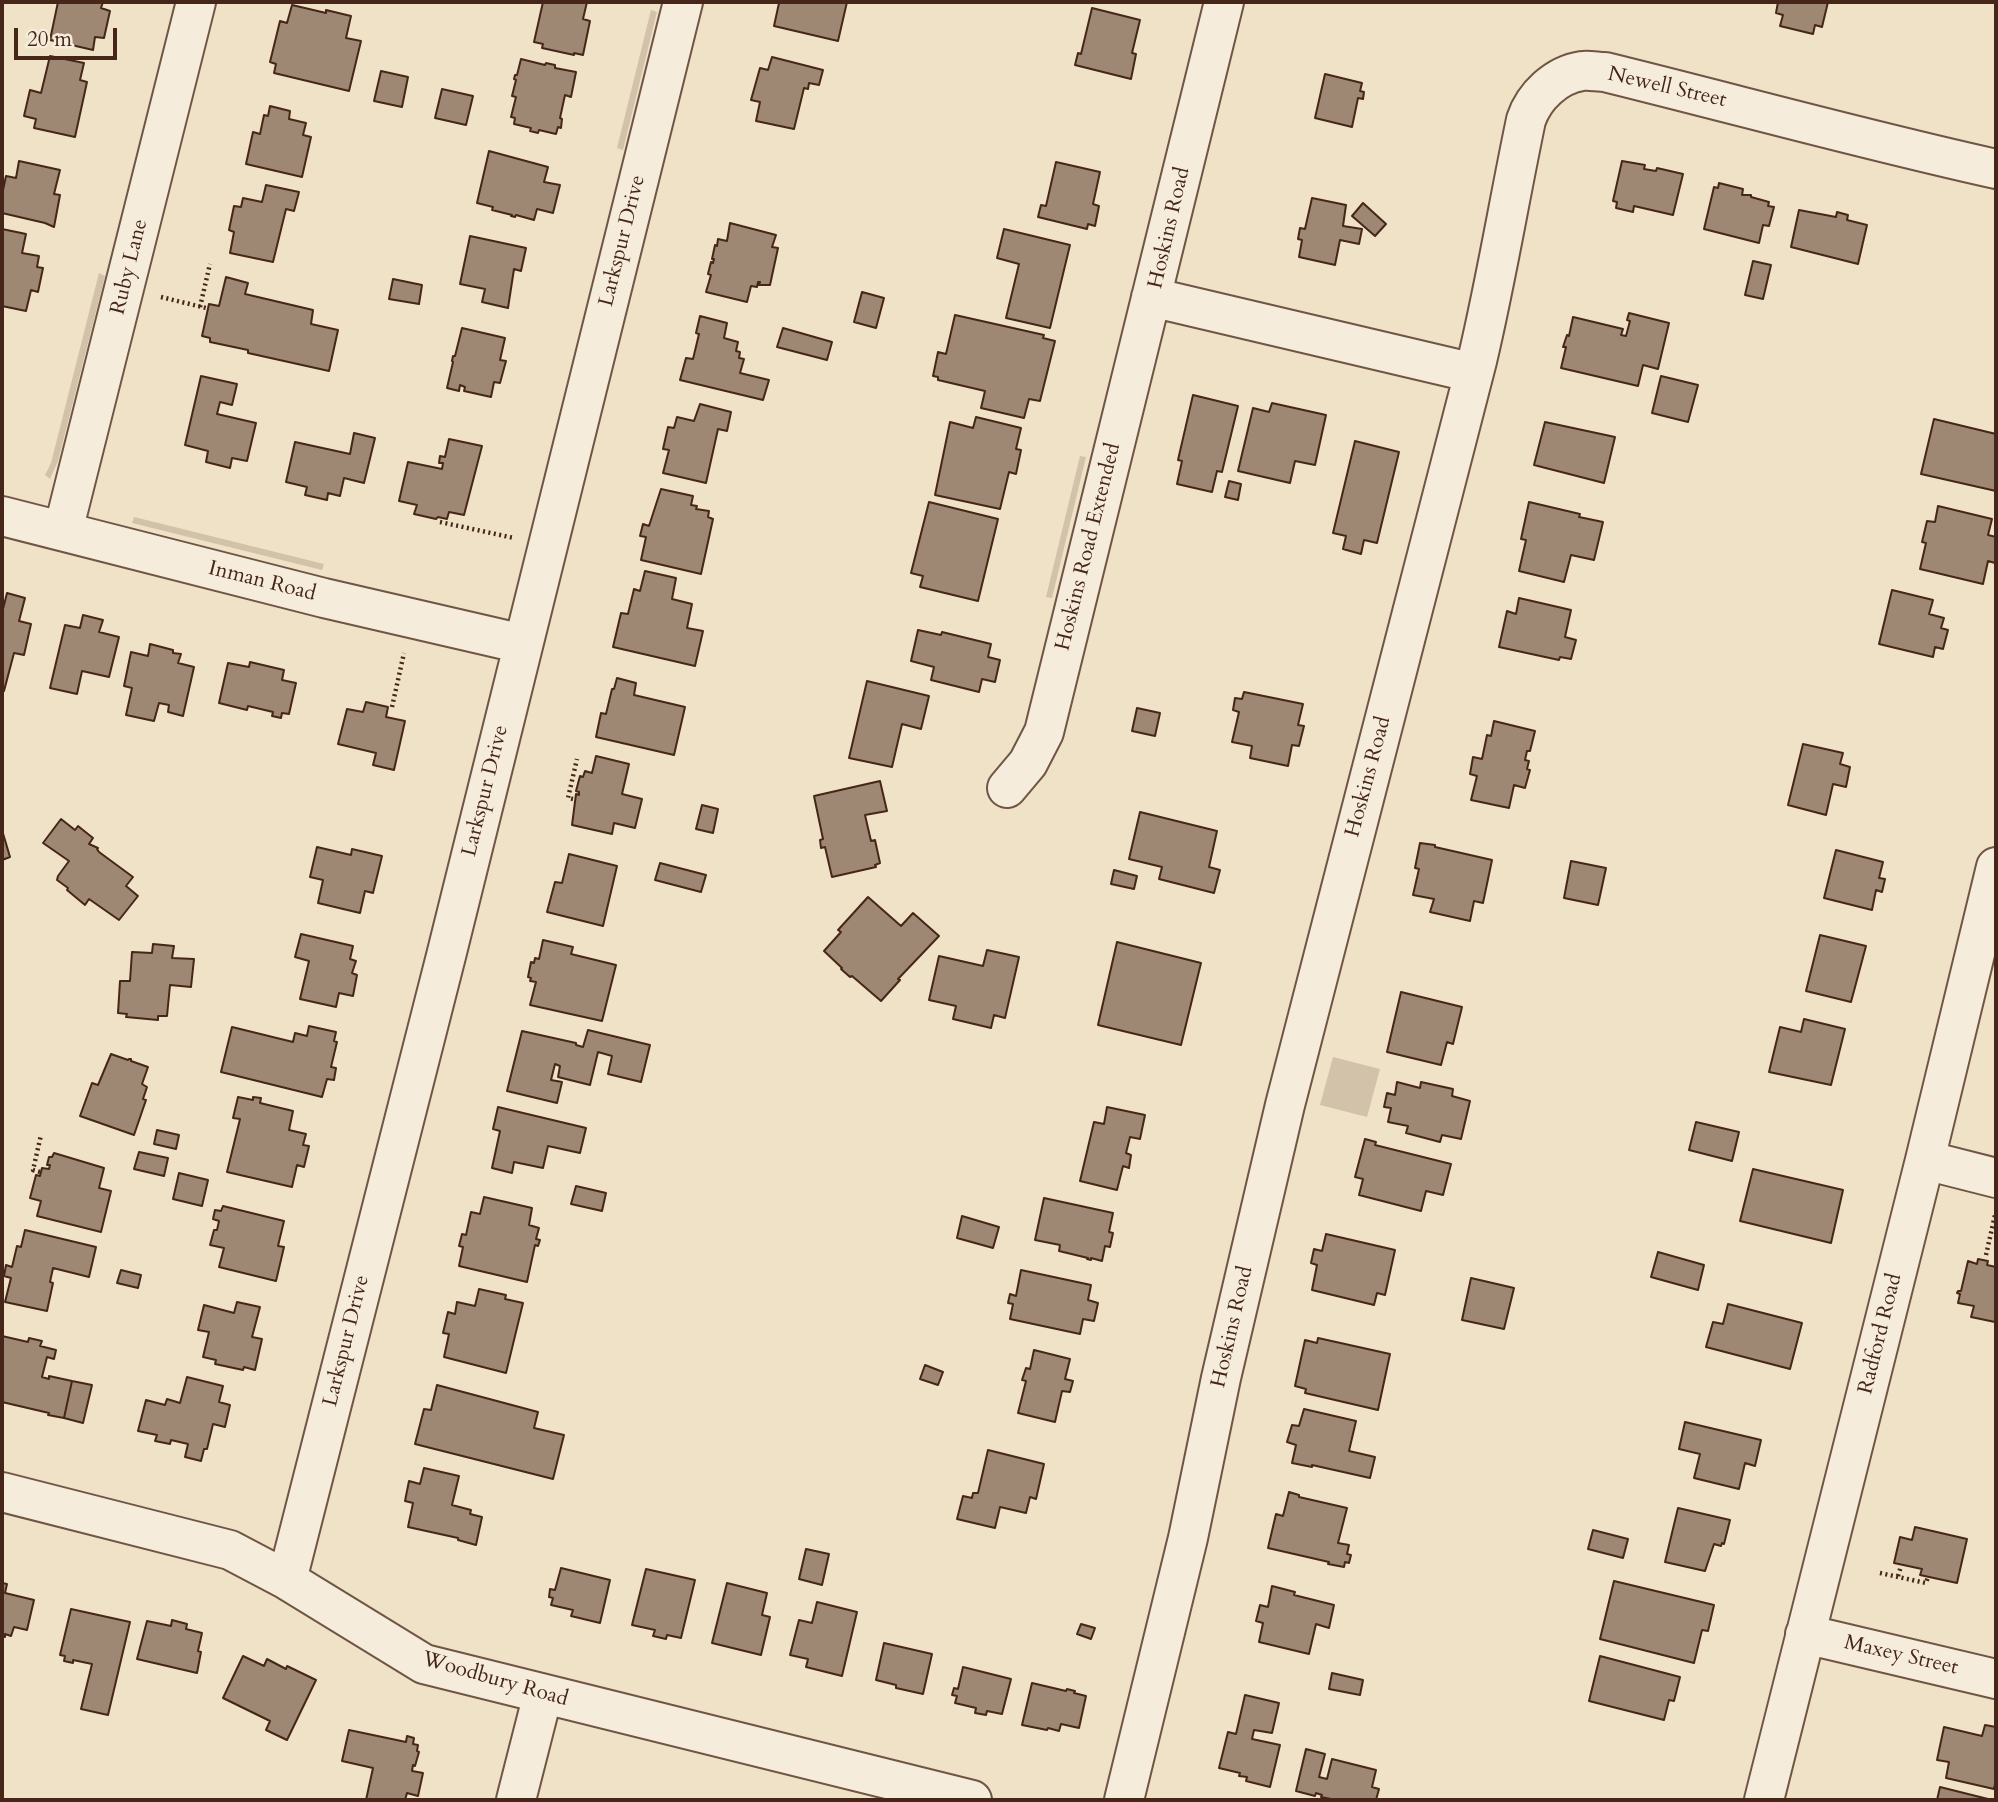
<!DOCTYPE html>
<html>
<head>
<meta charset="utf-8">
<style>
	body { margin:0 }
	#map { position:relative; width:1998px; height:1802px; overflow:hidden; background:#efe2c7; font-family:Cardo,serif }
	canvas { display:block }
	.frame { position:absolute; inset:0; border:4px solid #462618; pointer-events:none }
	.scale { position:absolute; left:14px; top:28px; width:103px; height:32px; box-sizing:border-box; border:4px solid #462618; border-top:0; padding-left:9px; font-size:21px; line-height:24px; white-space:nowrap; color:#462618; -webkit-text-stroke:5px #f5ecdb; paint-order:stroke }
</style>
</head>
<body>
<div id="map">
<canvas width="1998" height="1802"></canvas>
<div class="frame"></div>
<div class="scale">20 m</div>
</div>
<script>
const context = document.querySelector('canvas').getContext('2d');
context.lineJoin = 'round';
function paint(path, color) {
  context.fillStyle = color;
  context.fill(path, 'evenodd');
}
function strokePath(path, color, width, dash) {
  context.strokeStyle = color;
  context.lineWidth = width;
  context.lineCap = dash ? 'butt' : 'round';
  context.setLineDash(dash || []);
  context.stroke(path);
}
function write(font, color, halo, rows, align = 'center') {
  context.font = font + ' Cardo,serif';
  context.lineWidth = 7;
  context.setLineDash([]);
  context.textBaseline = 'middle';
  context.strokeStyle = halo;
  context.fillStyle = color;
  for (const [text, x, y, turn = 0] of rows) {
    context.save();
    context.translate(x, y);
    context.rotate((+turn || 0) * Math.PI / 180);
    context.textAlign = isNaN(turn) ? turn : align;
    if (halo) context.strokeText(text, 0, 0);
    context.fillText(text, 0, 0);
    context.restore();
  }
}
paint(new Path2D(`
	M651 10 657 12 623 150 617 148Z
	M99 273 105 276 58 461 50 479 45 475 51 463Z
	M1080 456 1086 457 1052 598 1046 597Z
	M134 517 324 564 322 570 132 523Z
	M1333 1057 1380 1069 1367 1117 1320 1105Z`), '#d2c2a9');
const building = new Path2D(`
	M58 2H103L101 8 110 11 104 38 95 37 93 50 50 40Z
	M543 2H587L583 19 590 21 583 55 574 53V55L542 48 543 44 534 42Z
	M775 2H847L838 41 774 26 779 3Z
	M1778 2H1828L1822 27 1815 25 1813 34 1780 26 1783 15 1776 13Z
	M292 5 326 13V10L351 16 346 38 361 41 349 91 274 73 276 64 270 62 280 21 287 23Z
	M1092 8 1140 20 1132 53 1136 54 1131 79 1075 65 1078 53 1081 54Z
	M50 56 84 63 80 80 87 82 75 137 34 128 36 119 24 116 30 90 41 93Z
	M772 57 823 70 819 85 809 83 808 89 804 88 794 129 756 121 760 102 751 100 760 68 768 70Z
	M521 59 545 65 546 63 555 65V68L576 72 571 97 565 95 560 118 562 119 561 128 558 127 556 134 539 130 538 133 530 131 531 128 514 124 515 118 511 117 516 97 512 96 516 80 514 79 515 75H517Z
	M381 71 408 77 402 107 374 101Z
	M1325 74 1362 83 1360 91 1364 92 1363 99 1358 98 1352 127 1315 118Z
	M442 89 473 96 466 125 435 118Z
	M270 106 290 111 289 119 306 123 303 135 311 137 302 177 246 164 253 132 260 134 264 115 268 116Z
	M489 151 548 167 544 182 560 185 553 213 537 209 534 220 516 215 515 217 511 216 512 215 492 210 493 207 477 203Z
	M19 161 60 170 54 194 60 195 54 227 45 223 2 213V195L6 176 16 178Z
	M1622 161 1645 165 1644 169 1656 171 1657 168 1683 174 1673 215 1634 206 1633 212 1616 208 1617 202 1613 201Z
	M1056 162 1100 172 1093 204 1099 206 1095 226 1088 224 1087 229 1038 217 1041 205 1046 206Z
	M1719 183 1743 189 1742 195H1751V197L1769 202 1768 206 1774 207 1769 226 1763 225 1759 243 1704 229 1714 187 1718 188Z
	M266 185 299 192 294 211 286 209 273 262 230 253 234 232 229 230 234 206 241 207 243 198 262 202Z
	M1312 198 1346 205 1343 226 1362 229 1359 244 1340 240 1335 265 1299 257 1302 240 1298 239 1300 228 1305 229Z
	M1363 203 1386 224 1375 236 1352 216Z
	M1799 210 1836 217 1837 212 1848 215 1847 220 1867 225 1858 264 1791 247Z
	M730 223 776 235 772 247 778 248 770 285H759L760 282H758L757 287 751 286 747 302 706 292 711 275 708 274 711 262 713 263 714 259H712L715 245 717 246 718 239 727 241Z
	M2 229 26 234 22 253 39 256 37 267 43 268 38 292 31 290 26 311 2 306Z
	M1004 229 1070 245 1050 328 1006 318 1019 264 997 258Z
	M470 236 526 248 521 271 514 269 508 308 482 302 485 289 460 284Z
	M1753 261 1771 265 1763 299 1745 295Z
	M226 277 248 283 245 294 313 310 311 324 338 330 329 371 248 353V350L210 342V338L202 336 209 304 219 306Z
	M393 279 422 285 419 304 389 299Z
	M862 292 884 298 876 328 854 322Z
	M1629 313 1669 323 1658 369 1643 365 1638 386 1561 368 1566 347H1563L1567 335 1569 336 1573 317 1623 329 1621 335 1626 336 1630 321 1627 320Z
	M955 315 1044 335 1043 338 1055 341 1040 401 1029 399 1024 418 981 408 985 391 938 380V377L933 376 938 352 946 354Z
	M700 316 727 323 724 338 738 342 736 351 740 352 739 358 744 359 740 373 769 380 763 400 680 380 686 358 693 359 699 334 696 333Z
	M462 328 505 338 500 360 506 361 500 383 494 382 491 397 464 391 465 387 460 385 459 391 447 388 453 362 452 361 453 356H455Z
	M783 328 832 342 827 360 777 347Z
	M201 376 237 384 232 405 220 402 217 414 256 423 247 461 232 458 230 468 206 462 208 451 185 445Z
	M1661 376 1698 385 1688 422 1652 413Z
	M1193 395 1238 406 1222 472 1217 471 1212 492 1177 484 1182 461 1178 460Z
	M1272 403 1326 415 1315 465 1295 461 1290 483 1238 471 1253 408 1269 412Z
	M700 404 731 412 727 431 718 429 706 483 663 473 669 450 663 449 668 427 674 428 677 417 694 421Z
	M976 417 1021 428 1016 449 1021 450 1016 474 1009 472 1000 509 935 495 950 422 973 428Z
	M1934 419 1996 434V491L1921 474Z
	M1545 422 1615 437 1604 483 1534 465Z
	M354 433 375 438 364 483 344 478 340 496 328 493 327 500 305 495 307 487 286 482 295 442 350 454Z
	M449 439 482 446 464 515 449 512 447 519 438 517 436 519 414 514 417 505 399 501 408 462 442 469 443 463H439L440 456 445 457Z
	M1355 441 1399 452 1377 543 1364 540 1361 554 1343 549 1346 536 1333 533Z
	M1229 481 1241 484 1238 500 1225 497Z
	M661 489 693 496 691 505 697 506 696 509 709 511 708 517 713 519 701 574 641 560 646 537 640 536 643 524 649 526Z
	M929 502 998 519 978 601 920 587 923 576 911 573Z
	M1529 502 1580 514 1579 517 1603 522 1594 560 1571 555 1564 582 1519 571 1526 540 1521 539Z
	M1938 506 1992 519 1988 535 1996 537V556L1995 563 1988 561 1983 584 1920 569 1926 543 1922 542 1927 521 1935 522Z
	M645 571 676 578 672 599 692 604 687 628 703 631 695 666 613 647 621 613 628 614 634 589 640 591Z
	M1892 590 1933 600 1929 614 1944 618 1941 628 1948 630 1943 649 1935 647 1933 657 1879 644Z
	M7 593 25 598 19 621 31 624 24 655 14 653 4 691 2 690V613Z
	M1519 598 1571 610 1565 637 1576 640 1571 659 1560 657 1559 660 1499 647 1507 611 1516 614Z
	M83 615 103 620 99 632 119 637 109 677 82 671 77 694 50 688 65 625 80 628Z
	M918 630 941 635 942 632 991 644 988 657 1000 660 995 682 982 679 979 692 931 680 934 667 911 661Z
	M150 644 173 650V653L181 654 178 663 194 667 183 716 168 712 169 705 159 703 154 721 126 715 132 688 124 686 131 652 148 656Z
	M250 662 284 670 282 680 296 683 289 714 282 713 281 718 272 716 273 712 248 706 247 710 219 703 228 663 249 667Z
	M617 678 636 683 634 695 685 707 674 755 596 737 601 713 606 714 612 689H614Z
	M867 681 929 696 921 729 902 724 892 767 849 758Z
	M1244 692 1303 704 1298 725 1304 726 1299 746 1292 745 1288 766 1250 758 1252 746 1232 742 1239 712 1233 710 1235 698 1242 699Z
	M366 702 388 707 386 717 405 721 394 770 373 765 376 753 338 744 347 709 363 712Z
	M1137 708 1160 713 1155 736 1132 731Z
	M1494 721 1535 731 1530 751H1527L1525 760 1529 761 1527 769 1530 770 1525 788 1514 785 1509 808 1471 800 1477 776 1470 774 1473 757 1482 759 1487 735 1491 736Z
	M1803 744 1843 753 1840 764 1850 767 1846 787 1833 784 1826 815 1788 805Z
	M596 756 629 764 622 794 642 799 635 828 614 823 612 834 572 825 576 794 579 795V792L576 791 580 776 583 777 585 771 592 773Z
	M880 781 887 811 865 815 871 841 875 840 880 863 875 865 876 867 832 877 825 847 821 848 820 840 823 839 814 796Z
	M702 805 718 809 713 833 696 829Z
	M1140 812 1217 831 1209 867 1220 870 1214 893 1159 879 1162 867 1129 859Z
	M61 819 75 830 78 826 93 838 89 844 98 848 97 849 99 852 133 877 126 886 138 896 119 920 89 899 85 905 67 890 68 888 57 880 58 876 69 861 43 843Z
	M2 830 10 857 2 860Z
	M1420 843 1435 845V847L1492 860 1483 903 1474 901 1470 921 1430 912 1434 899 1413 895 1419 869 1415 868Z
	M317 847 351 855 352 849 382 856 373 893 365 891 360 913 318 903 323 880 310 877Z
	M1836 850 1883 862 1879 878 1885 879 1882 892 1876 890 1872 910 1824 898Z
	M569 854 617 866 603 926 547 912 555 882 562 883Z
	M1571 861 1606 868 1598 905 1564 898Z
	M660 863 706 875 701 892 655 880Z
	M1114 870 1137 876 1134 889 1111 884Z
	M868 897 901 926 913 913 939 936 898 979 900 980 881 1001 852 976 850 977 841 969 842 968 824 951 841 932 838 930Z
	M301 934 353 946 350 959 356 961 352 973 357 975 353 996 339 993 336 1007 300 999 309 961 295 957Z
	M1820 935 1866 946 1851 1002 1806 991Z
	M543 940 573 947 571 954 616 965 602 1021 530 1005 536 982 530 981 531 978 528 977 531 962 534 963 535 958 539 959Z
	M1117 942 1201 963 1181 1045 1098 1025Z
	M153 944 174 946 172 958 194 959 191 987 170 985 167 1016H158V1020L126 1017 127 1014 118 1013 120 981H130L132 952 152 953Z
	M987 950 1019 957 1005 1018 994 1015 991 1028 953 1019 956 1006 929 1000 939 956 983 966Z
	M1401 992 1462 1007 1453 1044 1447 1042 1441 1065 1387 1052Z
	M1804 1019 1845 1029 1831 1085 1769 1072 1780 1027 1801 1032Z
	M309 1026 336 1032 334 1041 337 1042 331 1067 336 1068 334 1080 327 1079 322 1097 221 1072 232 1027 293 1042 295 1033 307 1036Z
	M588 1030 650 1045 641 1082 608 1074 612 1056 598 1052 590 1085 558 1077 560 1066 555 1064 551 1080 562 1082 557 1103 507 1091 522 1031 576 1043V1045L583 1047Z
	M111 1054 128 1060 129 1059H131V1061L148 1067 142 1084 147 1087 143 1099 146 1100 134 1135 80 1116 92 1083 98 1085Z
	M1397 1082 1420 1088 1421 1082 1453 1089 1452 1096 1470 1101 1461 1139 1442 1135 1440 1142 1406 1133 1408 1126 1388 1122 1391 1108 1384 1107 1387 1093 1395 1095Z
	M238 1097 253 1100V1097L261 1098 260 1103 293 1111 289 1130 306 1134 303 1145 309 1146 304 1167 297 1165 292 1187 227 1172 240 1119 233 1118Z
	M498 1107 586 1128 580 1153 548 1146 543 1168 514 1162 512 1173 492 1168 500 1131 493 1129Z
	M1107 1107 1145 1115 1140 1139 1130 1137 1126 1153 1131 1155 1129 1168 1123 1166 1117 1190 1080 1181 1094 1122 1104 1124Z
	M1696 1122 1739 1132 1732 1161 1689 1150Z
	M157 1130 179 1135 176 1149 154 1144Z
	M1365 1139 1376 1142 1375 1145 1451 1164 1443 1195 1426 1191 1421 1211 1359 1195 1363 1179 1355 1177Z
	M139 1152 168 1158 164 1176 134 1169Z
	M54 1153 104 1168 99 1188 111 1191 101 1232 37 1216 41 1201 30 1198 36 1175 40 1176 42 1168 49 1169 50 1165H47L49 1157H52Z
	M1753 1169 1843 1190 1831 1243 1740 1221Z
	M179 1173 208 1180 202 1206 173 1199Z
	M576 1186 606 1193 602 1211 571 1204Z
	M484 1197 532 1208 529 1225 539 1228 536 1239 540 1240 538 1246 535 1245 527 1282 459 1266 463 1247 459 1246 462 1234 466 1235 471 1212 480 1214Z
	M1044 1198 1113 1213 1109 1232 1113 1233 1110 1247 1105 1246 1102 1261 1091 1258V1260L1087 1259 1088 1258 1059 1251 1060 1245 1035 1240Z
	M223 1206 284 1221 278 1246 284 1247 276 1281 219 1267 224 1248 210 1245 214 1230H217L219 1221 213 1219 215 1210 221 1211Z
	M962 1216 999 1227 993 1248 957 1238Z
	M25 1230 96 1247 89 1277 53 1268 50 1282 53 1283 47 1311 5 1302 11 1278 4 1276 6 1265 12 1267 17 1246 21 1247Z
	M1326 1234 1395 1250 1385 1295 1377 1293 1374 1305 1312 1290 1317 1265 1311 1263 1314 1249 1322 1251Z
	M1658 1252 1704 1265 1698 1290 1651 1277Z
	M1978 1259 1988 1261 1987 1265 1996 1267 1995 1322 1971 1317 1974 1306 1958 1303 1960 1294 1957 1293 1958 1291H1961L1968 1261 1977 1264Z
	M121 1270 141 1275 138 1288 117 1283Z
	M1021 1270 1091 1285 1088 1300 1098 1303 1094 1321 1083 1319 1080 1334 1010 1319 1013 1304 1008 1303 1010 1294 1016 1296Z
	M1471 1278 1514 1288 1504 1329 1462 1320Z
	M479 1289 506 1295 505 1299 523 1303 506 1373 444 1357 449 1334 443 1333 448 1312 455 1314 457 1302 475 1306Z
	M237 1302 260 1307 252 1337 262 1339 255 1370 244 1367 243 1370 215 1364 216 1360 203 1357 209 1332 198 1330 204 1305 234 1313Z
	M1728 1304 1802 1323 1790 1369 1706 1347 1713 1322 1723 1324Z
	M2 1336 28 1342 29 1338 42 1341 40 1346 56 1350 54 1359 47 1357 42 1377 49 1379V1376L72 1381 64 1418 48 1415 49 1413 2 1402 3 1375H2Z
	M1318 1338 1390 1354 1378 1410 1305 1393 1306 1389 1295 1386 1305 1340 1317 1343Z
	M1034 1350 1070 1359 1065 1379 1073 1381 1070 1392 1062 1391 1055 1422 1018 1413 1026 1381 1022 1380 1026 1368 1030 1369Z
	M925 1365 943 1372 938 1385 920 1379Z
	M187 1377 223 1386 219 1402 230 1405 225 1427 213 1424 207 1449H204L201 1461 185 1457 188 1444 171 1440 170 1444 155 1441 157 1435 138 1431 146 1400 165 1405 167 1399 180 1403Z
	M72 1381 92 1385 83 1423 64 1418Z
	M437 1385 538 1412 534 1428 564 1435 553 1479 415 1444 424 1409 431 1410Z
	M1304 1409 1356 1421 1349 1451 1375 1457 1370 1478 1312 1465V1467L1292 1463 1296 1445 1287 1442 1292 1425 1299 1426Z
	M1685 1422 1761 1440 1755 1466 1745 1463 1739 1489 1694 1478 1700 1454 1679 1449Z
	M988 1450 1044 1464 1036 1499 1030 1497 1026 1513 1000 1507 995 1528 957 1519 963 1496 972 1498 973 1493H978Z
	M424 1468 459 1476 452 1505 471 1510 470 1514 482 1517 476 1545 458 1540V1538L408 1527 413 1503 405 1501 409 1481 420 1484Z
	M1289 1492 1299 1495V1497L1347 1508 1338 1543 1349 1545 1347 1554 1351 1555 1349 1563 1345 1562 1344 1567 1328 1564 1329 1562 1268 1548 1276 1514 1283 1516Z
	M1678 1508 1730 1520 1724 1544 1722 1543 1721 1546 1714 1544 1705 1571 1665 1562Z
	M1915 1527 1967 1539 1957 1583 1920 1575 1922 1569 1894 1563 1900 1537 1912 1540Z
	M1593 1530 1628 1539 1623 1558 1588 1549Z
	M806 1549 829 1554 822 1585 799 1579Z
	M561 1568 610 1580 600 1623 571 1616 573 1610 551 1605 553 1598 549 1597 550 1589 555 1590Z
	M646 1569 695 1580 681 1638 667 1635 666 1639 653 1636 655 1630 632 1625Z
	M1614 1581 1714 1605 1708 1631 1702 1630 1694 1663 1600 1639Z
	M2 1583 7 1584 5 1593 34 1600 27 1630 14 1627 11 1636 5 1634V1637L2 1636Z
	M727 1583 767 1593 762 1615 770 1617 761 1655 712 1643Z
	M1272 1586 1295 1592 1294 1595 1334 1605 1329 1628 1316 1624 1309 1654 1259 1642 1263 1623 1256 1621 1260 1605 1268 1607Z
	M817 1602 857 1612 842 1676 806 1667 808 1659 790 1655 799 1620 812 1623Z
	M71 1609 130 1622 108 1715 81 1709 92 1664 73 1660V1663L64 1661 65 1656 60 1655Z
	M172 1620 187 1624 186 1629 202 1633 198 1651 201 1652 197 1673 137 1659 147 1621 171 1626Z
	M1081 1624 1095 1628 1091 1639 1077 1634Z
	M884 1643 932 1654 923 1694 896 1688V1685L876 1680Z
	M243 1656 264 1666 267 1659 286 1669 287 1666 316 1680 287 1740 266 1730 270 1721 223 1698Z
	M1600 1656 1680 1677 1674 1701 1669 1700 1664 1720 1589 1701Z
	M963 1667 1011 1679 1002 1714 987 1711 986 1715 975 1713 976 1708 955 1703 957 1696 952 1695 954 1688 958 1689Z
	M1332 1673 1363 1680 1360 1695 1329 1689Z
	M1032 1683 1066 1691 1067 1689 1075 1691 1074 1693 1086 1696 1079 1728 1061 1724 1059 1731 1048 1728 1047 1730 1022 1725Z
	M1245 1695 1279 1703 1272 1733 1254 1730 1252 1739 1280 1745 1270 1787 1246 1781 1247 1777 1239 1776 1240 1773 1219 1768 1228 1732 1236 1734Z
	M1985 1725 1996 1727V1780L1994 1789 1946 1778 1949 1762 1937 1760 1944 1727 1982 1736Z
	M349 1730 406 1742 407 1736 414 1738 413 1744 418 1745 417 1751 419 1752 415 1766 413 1765 412 1771 423 1773 418 1796 407 1793 405 1800H366L373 1768 342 1761Z
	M1306 1749 1325 1754 1319 1777 1327 1779 1332 1759 1376 1770 1372 1787 1379 1789 1376 1800H1336L1321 1797 1322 1795 1316 1793 1315 1796 1296 1791Z
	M1940 1787 1992 1800H1937Z`);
paint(building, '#9e8873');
strokePath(building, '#462618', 2);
const minor = new Path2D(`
	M1151 297 1474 373
	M2 516 324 598 523 644
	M63 531 196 2
	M1007 788 1028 763 1044 732 1224 2
	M1925 1160 1996 1178
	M2 1492 230 1550 287 1580 424 1664 972 1800
	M287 1580 446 956 683 2
	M1805 1634 1996 1679
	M516 1800 543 1694
	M1124 1800 1188 1538 1221 1378 1285 1105 1477 361C1496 281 1509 201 1526 120 1534 96 1556 75 1582 71 1589 70 1598 72 1605 72 1735 104 1865 140 1996 169
	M1764 1800 1925 1160 1996 867`);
strokePath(minor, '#705544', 42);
strokePath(new Path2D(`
	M161 297 206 308
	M200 307 210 264
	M440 522 514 538
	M392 707 404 653
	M573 799 568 798 577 759
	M40 1172 33 1170 41 1135
	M1986 1255 1995 1215
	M1880 1573 1926 1583 1928 1577
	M1898 1576 1901 1566`), '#462618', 4.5, [2, 3.5]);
strokePath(minor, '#f5ecdb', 38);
write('21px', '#462618', '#f5ecdb', [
	["Newell Street",1667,88,13],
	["Hoskins Road",1170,228,-77],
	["Larkspur Drive",623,241,-76],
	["Ruby Lane",130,267,-76],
	["Hoskins Road Extended",1089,547,-76],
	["Inman Road",262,582,14],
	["Hoskins Road",1369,777,-75],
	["Larkspur Drive",486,791,-76],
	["Hoskins Road",1233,1327,-77],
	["Radford Road",1881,1334,-76],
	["Larkspur Drive",347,1341,-76],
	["Maxey Street",1901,1656,13],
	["Woodbury Road",495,1680,16]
]);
</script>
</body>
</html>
